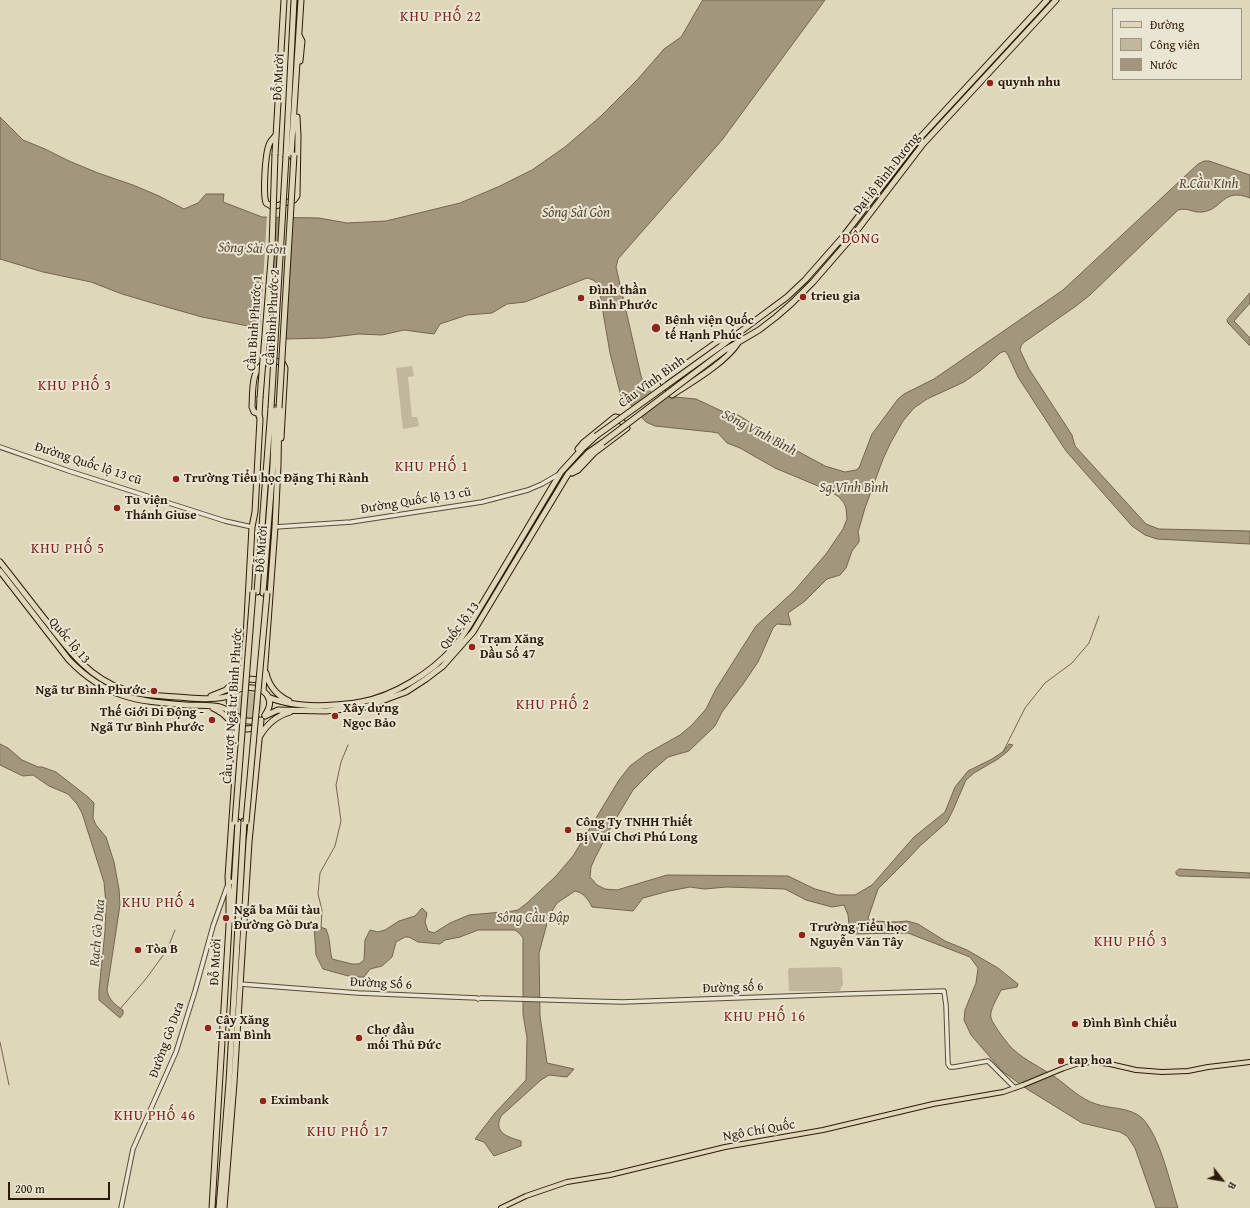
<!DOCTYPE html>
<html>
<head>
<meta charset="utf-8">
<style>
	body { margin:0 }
	#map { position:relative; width:1250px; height:1208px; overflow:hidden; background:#dfd7ba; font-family:"Gentium Book Plus",serif }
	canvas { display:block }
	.legend { position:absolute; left:1112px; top:8px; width:130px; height:72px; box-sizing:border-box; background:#eae5d2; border:1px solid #9e9481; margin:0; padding:5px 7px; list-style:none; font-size:12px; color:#2b1b08 }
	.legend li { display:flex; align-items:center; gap:8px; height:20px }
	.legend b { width:20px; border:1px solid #9e9481 }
	.north { position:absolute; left:1202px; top:1160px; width:40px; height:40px; -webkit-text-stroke:3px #eae5d2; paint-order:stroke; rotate:121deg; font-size:11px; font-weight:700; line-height:16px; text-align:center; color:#2b1b08 }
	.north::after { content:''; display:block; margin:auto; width:14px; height:18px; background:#2b1b08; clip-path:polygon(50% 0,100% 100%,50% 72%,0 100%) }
	.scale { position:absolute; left:8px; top:1182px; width:102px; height:18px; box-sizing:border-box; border:2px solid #2b1b08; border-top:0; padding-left:5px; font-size:12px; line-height:14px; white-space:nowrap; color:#2b1b08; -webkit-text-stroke:3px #eae5d2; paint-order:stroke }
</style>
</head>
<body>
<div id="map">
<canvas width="1250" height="1208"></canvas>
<ul class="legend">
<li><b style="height:5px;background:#dfd7ba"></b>Đường</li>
<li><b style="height:11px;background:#c0b79c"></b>Công viên</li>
<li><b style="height:11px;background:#a2977d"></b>Nước</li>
</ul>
<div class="north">B</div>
<div class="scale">200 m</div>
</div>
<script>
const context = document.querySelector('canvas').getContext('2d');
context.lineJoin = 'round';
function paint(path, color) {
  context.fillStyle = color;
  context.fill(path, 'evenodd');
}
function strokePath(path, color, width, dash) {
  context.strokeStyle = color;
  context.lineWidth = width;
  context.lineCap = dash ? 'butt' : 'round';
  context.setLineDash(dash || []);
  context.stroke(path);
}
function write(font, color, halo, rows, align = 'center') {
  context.font = font + ' "Gentium Book Plus",serif';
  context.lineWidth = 4;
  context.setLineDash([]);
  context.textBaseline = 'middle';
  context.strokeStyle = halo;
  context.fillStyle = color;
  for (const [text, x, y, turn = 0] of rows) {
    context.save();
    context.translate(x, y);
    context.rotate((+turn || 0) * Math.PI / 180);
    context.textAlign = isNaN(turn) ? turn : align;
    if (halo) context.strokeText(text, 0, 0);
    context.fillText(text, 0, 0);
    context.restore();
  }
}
paint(new Path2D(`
	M412 366 414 376 408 377 412 417H417L419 426 403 429 396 368Z
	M236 705a13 13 0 1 1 26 0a13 13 0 1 1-26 0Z
	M840 967 842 969 843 985 839 991H789L788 971 789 968Z`), '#c0b79c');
const water = new Path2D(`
	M703 0H825L722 140 618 259 616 267 641 376 644 384 652 393 664 396 696 399 728 414 738 415 790 447 825 466 845 472 856 470 859 468 872 434 898 399 904 394 934 379 1063 290 1198 164 1204 161H1209L1250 175V198C1222 187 1223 210 1202 212 1193 213 1187 207 1178 210L1090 295 1076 306 1023 343 1021 346 1020 350 1029 369 1072 435 1075 446 1146 524 1159 529 1250 531V544L1157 539 1145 535 1132 526 1066 451 1018 377 1008 355 1005 351 1000 353 981 370 964 382 927 399 914 408 903 421 891 442 883 459 865 508 858 532 859 537V542L852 551 846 568 840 575 827 579 805 601 788 613 791 625 777 624 773 628 758 662 743 684 722 712 715 726 689 751 668 757 653 770 633 790 611 827 595 858 591 867 590 877 597 885 605 889 617 890 667 875 788 876 815 889 837 895H855L872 885 914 837 945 812 955 787 968 771 992 759 1004 751 1009 744 1013 745 1008 751 998 759 974 773 966 780 953 810 947 822 920 846 906 861 878 889 868 918 870 921 897 922 907 921 918 924 945 941 967 950 998 968 1018 984 1017 987 1001 990C998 997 989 1010 991 1018 993 1025 1009 1046 1014 1050 1026 1061 1042 1068 1055 1077 1068 1086 1080 1099 1096 1104 1110 1109 1130 1107 1142 1118 1160 1136 1170 1183 1178 1208H1156L1135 1148 1127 1136 1120 1132 1082 1123 1027 1089 1002 1071 971 1035 964 1020 965 1010 976 983 978 968 970 957 908 933 850 934 848 915 844 905 832 907 806 900 785 889 727 887 704 889 690 887 669 891 643 898 633 911 592 907C588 899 584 893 575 891L557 903 549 916 539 953 540 1016 547 1063 574 1069 567 1077 549 1075 541 1080 501 1116C493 1133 508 1137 521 1141V1146L494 1156 484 1142 475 1139 495 1113 526 1080 527 1038 523 1014V938L520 934 515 930H478L460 937 445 940 440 944 418 942 409 937H405L396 942 392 957 382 966 370 969 364 977H352L323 969 316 955 314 925 326 929C331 941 329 947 332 959L352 964H359L364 960 365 940 370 930 378 932 385 930 399 921 415 916 422 908 427 913 425 922 428 931 434 933 450 923 469 915 513 911 518 910 527 903 555 877 573 856 619 780 630 766 646 754 680 735 692 725 706 709 716 689 756 626 795 590 826 554 843 529 847 519 846 508 844 503 839 497 830 491 775 468 740 448 727 443 718 433 712 432 655 426 646 422 630 404H623L610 353 599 289C597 282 595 280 587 278L525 302 507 304 492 313 467 315 440 324 434 334 404 330 382 335 359 334 325 338 286 339 253 327 202 317 156 304 122 294 91 282 43 272 0 259V117L23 140 45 149 69 161 98 173 133 185 159 196 184 209 198 203 206 194H224L223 202 262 217 319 218 347 223 386 221 460 203 500 186 532 170 565 147 601 116 637 80 664 49 681 37Z
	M1250 293V303L1234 321 1250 338V346L1228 323 1227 320Z
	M0 744 8 748 22 760 38 767H42L56 772 88 797 94 803 93 818 96 825 106 837 114 862 119 889 120 905 107 990C109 1000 115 1005 123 1010V1014L120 1018 99 1000V990L105 931 106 905 104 882 82 813 77 804 68 794 49 786 33 775 23 776 0 765Z
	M1179 869 1250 873V878L1179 876 1176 874V872Z`);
paint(water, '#a2977d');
strokePath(water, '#72654e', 1);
paint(new Path2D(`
	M267 215H273L265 334 260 332Z
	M280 216H291L284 340 273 336Z
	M653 391 664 394 671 395 639 418 631 408Z`), '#dfd7ba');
strokePath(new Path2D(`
	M1003 752 1025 708 1045 683 1072 663 1089 643 1099 616
	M321 929 322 910 318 894 320 873 335 846 341 821 336 785 341 762 348 745
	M120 1009 145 980 167 950 175 930
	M0 1042 9 1085`), '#72654e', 1);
const minor = new Path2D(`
	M0 447 69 471 225 521 252 527
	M275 527 351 522 482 502 528 490 542 484 559 474
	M240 984 358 993 477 998 478 999 481 998 622 1002 846 994 944 991 946 1005 948 1064 950 1067H954L988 1061 1015 1088
	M121 1208 133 1149 176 1052 195 991 213 926 228 884 233 881`);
const major = new Path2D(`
	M501 1208 526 1196 567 1182 610 1175 725 1147 823 1130 933 1104 1003 1092 1023 1085 1064 1068 1079 1063 1093 1062 1110 1064 1136 1070 1162 1072 1188 1071 1208 1067 1250 1062`);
const highway = new Path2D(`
	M299 35 302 41 300 61
	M276 135C274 138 270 141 269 145 265 155 263 194 266 203L273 207 294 200 297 196 298 136 297 117
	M275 154 284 0
	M286 156 294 0
	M291 156 301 0
	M736 335 726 337 717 342 662 381 672 395C692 382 725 363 738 343
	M721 346 787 297 805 280 842 238 916 142 1047 0
	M725 350 759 330 776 317 792 303 813 282 852 237 923 144 1056 0
	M259 414 254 412 252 407C253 392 250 364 270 362 274 362 278 361 282 362L285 368 281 438
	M259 416 260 398
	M572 473 578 470 594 453 627 428 619 418 615 417 583 443 578 449
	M0 562C16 582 31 602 47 622 68 649 89 678 123 689 141 695 159 696 177 697 195 698 215 701 232 695
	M0 571 69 660C106 698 136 701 186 705 198 706 212 704 223 708 238 713 239 725 259 720
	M257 592 271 408
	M263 593 273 465 275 408
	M266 673C269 686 276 695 289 701
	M243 681 247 679 262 680
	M241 688 246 637 252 527 255 512 260 419 259 414
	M263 691 275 527 278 465 279 408
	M211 696 226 690 242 672
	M268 697C286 705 314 707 334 705 343 704 353 704 361 702 394 696 431 673 453 648 459 641 464 634 469 626L561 472 582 449 596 436
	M213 708C224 713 233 722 236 734
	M234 715C210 678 289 679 265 715
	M265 716 278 710 326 711 365 707 406 692 426 679 443 666 473 632 568 474 589 452 602 443
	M240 726 246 729 258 728
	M260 736C267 724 276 716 290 712
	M232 920 238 822
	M212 1208 229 925V893L228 877 239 718
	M219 1208 229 1082 244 821
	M224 1208 234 1083 249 842 261 720`);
strokePath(minor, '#584a34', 5.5);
strokePath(major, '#2b1b08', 6);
strokePath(highway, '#2b1b08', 7);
strokePath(minor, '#eae5d2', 3.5);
strokePath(major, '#dfd7ba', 4);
strokePath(highway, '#dfd7ba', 5);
const highwayBridge = new Path2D(`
	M260 398 272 247 275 154
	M271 408 286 156
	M279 408 294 155
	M596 436 721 346
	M602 443 725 350
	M235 822 253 592
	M246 822 267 593`);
strokePath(highwayBridge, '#2b1b08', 7, []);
strokePath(highwayBridge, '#dfd7ba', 5);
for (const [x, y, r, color] of [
	[990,83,4,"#8f2418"],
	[803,297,4,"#8f2418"],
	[581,298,4,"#8f2418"],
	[656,328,5,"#8f2418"],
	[176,479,4,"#8f2418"],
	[117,508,4,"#8f2418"],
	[472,647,4,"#8f2418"],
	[154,691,4,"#8f2418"],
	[335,716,4,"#8f2418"],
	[212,720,4,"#8f2418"],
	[568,830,4,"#8f2418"],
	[226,918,4,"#8f2418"],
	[802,935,4,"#8f2418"],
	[138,950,4,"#8f2418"],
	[1075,1024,4,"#8f2418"],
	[208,1028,4,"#8f2418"],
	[359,1038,4,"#8f2418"],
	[1061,1061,4,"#8f2418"],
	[263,1101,4,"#8f2418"]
]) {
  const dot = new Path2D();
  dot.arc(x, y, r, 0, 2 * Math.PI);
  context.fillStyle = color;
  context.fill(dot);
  strokePath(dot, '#eae5d2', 1.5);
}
write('13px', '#2b1b08', '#eae5d2', [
	["Đỗ Mười",279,77,-87],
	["Đại lộ Bình Dương",887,174,-52],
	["Cầu Bình Phước 2",273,317,-87],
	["Cầu Bình Phước 1",255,323,-86],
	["Cầu Vĩnh Bình",652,382,-36],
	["Đường Quốc lộ 13 cũ",88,464,18],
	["Đường Quốc lộ 13 cũ",416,501,-9],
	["Đỗ Mười",262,549,-86],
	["Quốc lộ 13",460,626,-53],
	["Quốc lộ 13",69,641,49],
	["Cầu vượt Ngã tư Bình Phước",233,706,-86],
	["Đỗ Mười",216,962,-87],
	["Đường Số 6",381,984,3],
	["Đường số 6",733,988,-2],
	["Đường Gò Dưa",167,1040,-70],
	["Ngô Chí Quốc",759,1131,-10]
]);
write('bold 13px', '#2b1b08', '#eae5d2', [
	["quynh nhu",998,83],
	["Đình thần",589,291],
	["Bình Phước",589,306],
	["trieu gia",811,297],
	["Bệnh viện Quốc",665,321],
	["tế Hạnh Phúc",665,336],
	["Trường Tiểu học Đặng Thị Rành",184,479],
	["Tu viện",125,501],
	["Thánh Giuse",125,516],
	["Trạm Xăng",480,640],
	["Dầu Số 47",480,655],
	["Ngã tư Bình Phước",146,691,"right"],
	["Xây dựng",343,709],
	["Ngọc Bảo",343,724],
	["Thế Giới Di Động -",204,713,"right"],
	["Ngã Tư Bình Phước",204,728,"right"],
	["Công Ty TNHH Thiết",576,823],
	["Bị Vui Chơi Phú Long",576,838],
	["Ngã ba Mũi tàu",234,911],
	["Đường Gò Dưa",234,926],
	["Trường Tiểu học",810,928],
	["Nguyễn Văn Tây",810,943],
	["Tòa B",146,950],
	["Cây Xăng",216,1021],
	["Tam Bình",216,1036],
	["Đình Bình Chiểu",1083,1024],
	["Chợ đầu",367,1031],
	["mối Thủ Đức",367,1046],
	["tap hoa",1069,1061],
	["Eximbank",271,1101]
], 'left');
context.letterSpacing = '1px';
write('14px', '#7a1f14', '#eae5d2', [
	["KHU PHỐ 22",441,17],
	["ĐÔNG",861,239],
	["KHU PHỐ 3",75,386],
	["KHU PHỐ 1",432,467],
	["KHU PHỐ 5",68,549],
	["KHU PHỐ 2",553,705],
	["KHU PHỐ 4",159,903],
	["KHU PHỐ 3",1131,942],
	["KHU PHỐ 16",765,1017],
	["KHU PHỐ 46",155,1116],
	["KHU PHỐ 17",348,1132]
]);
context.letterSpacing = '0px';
write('italic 14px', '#554631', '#eae5d2', [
	["R.Cầu Kinh",1209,184],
	["Sông Sài Gòn",576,213],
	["Sông Sài Gòn",252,249,2],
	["Sông Vĩnh Bình",759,433,28],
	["Sg.Vĩnh Bình",854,488],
	["Sông Cầu Đập",533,918],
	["Rạch Gò Dưa",98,933,-85]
]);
</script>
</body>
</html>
